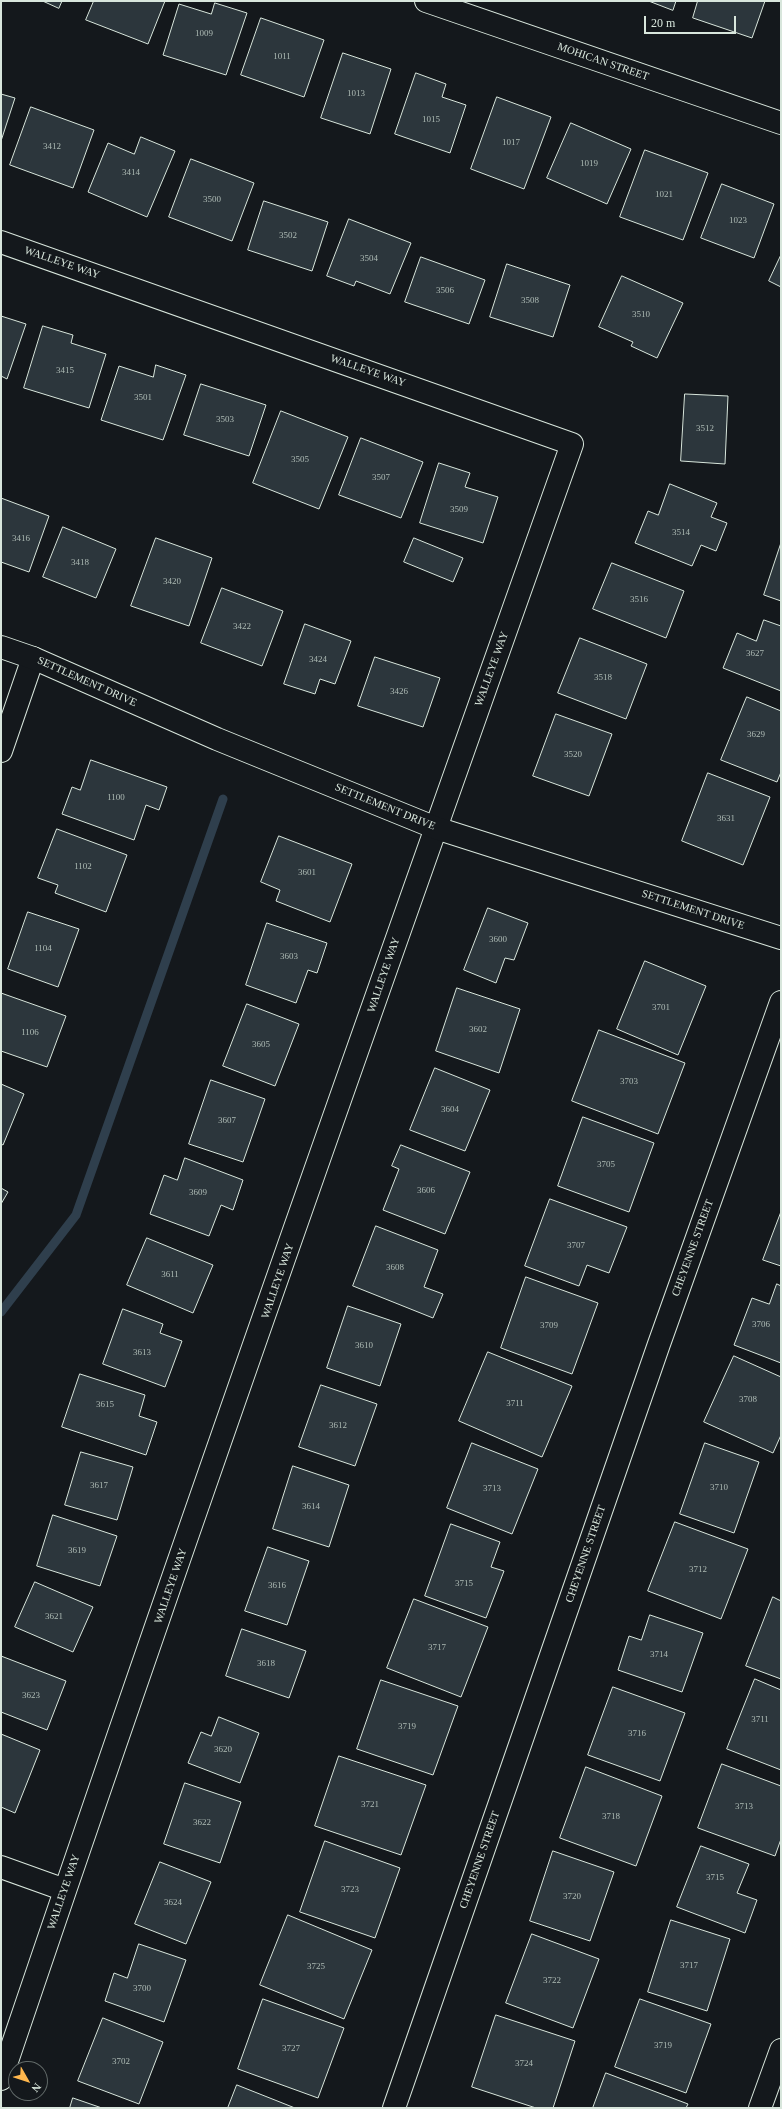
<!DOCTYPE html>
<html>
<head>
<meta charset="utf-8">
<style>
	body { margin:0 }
	#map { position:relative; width:782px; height:2109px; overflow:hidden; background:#14181c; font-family:"Times New Roman",serif }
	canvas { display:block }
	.frame { position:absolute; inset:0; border:2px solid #d8e6dc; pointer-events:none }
	.north { position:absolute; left:8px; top:2061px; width:40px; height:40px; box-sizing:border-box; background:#14181c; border:1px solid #626a69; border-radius:50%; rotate:129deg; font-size:11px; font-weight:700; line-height:16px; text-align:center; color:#d8e6dc }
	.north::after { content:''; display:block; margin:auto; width:14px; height:18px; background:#ffb74d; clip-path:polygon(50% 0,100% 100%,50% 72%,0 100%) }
	.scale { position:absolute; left:644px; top:16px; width:92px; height:18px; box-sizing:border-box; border:2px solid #d8e6dc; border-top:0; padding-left:5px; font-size:12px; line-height:14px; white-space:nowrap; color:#d8e6dc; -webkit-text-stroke:3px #14181c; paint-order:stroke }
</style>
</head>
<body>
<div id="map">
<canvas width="782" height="2109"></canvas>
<div class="frame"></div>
<div class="north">N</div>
<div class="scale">20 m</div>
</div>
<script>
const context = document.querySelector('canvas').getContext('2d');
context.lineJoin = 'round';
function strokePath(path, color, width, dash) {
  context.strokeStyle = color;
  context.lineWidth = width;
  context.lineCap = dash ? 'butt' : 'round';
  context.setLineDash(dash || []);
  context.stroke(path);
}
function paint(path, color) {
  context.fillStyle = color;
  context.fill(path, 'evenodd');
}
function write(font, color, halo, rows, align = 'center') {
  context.font = font + ' "Times New Roman",serif';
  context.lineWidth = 3;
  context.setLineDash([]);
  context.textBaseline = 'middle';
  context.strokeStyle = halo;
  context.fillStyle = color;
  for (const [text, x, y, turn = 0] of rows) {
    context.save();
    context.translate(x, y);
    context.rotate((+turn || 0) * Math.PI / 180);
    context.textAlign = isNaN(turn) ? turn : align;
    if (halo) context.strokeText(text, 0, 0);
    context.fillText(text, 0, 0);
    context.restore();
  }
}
strokePath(new Path2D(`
	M1 1312 76 1215 223 799`), '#2f3f4d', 9);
const building = new Path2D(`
	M43 1H62L59 8Z
	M94 1H165L148 44 86 20Z
	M649 1H676L673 10Z
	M698 1H765L752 38 693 18Z
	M215 3 247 13 226 75 163 55 179 4 211 14Z
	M261 18 324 40 304 97 241 75Z
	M343 53 391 69 370 134 321 118Z
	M416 73 446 84 442 97 466 105 450 153 395 134Z
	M1 94 15 98 1 141Z
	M497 97 551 117 524 189 471 169Z
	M31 107 94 130 73 188 10 165Z
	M571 123 631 149 607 204 547 178Z
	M141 137 175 151 147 217 88 192 108 143 134 154Z
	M645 150 708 173 683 240 620 217Z
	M191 159 254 183 232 241 169 217Z
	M722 184 774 204 754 258 701 238Z
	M264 201 328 222 312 271 248 250Z
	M349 219 411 243 390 294 356 281 354 286 327 276Z
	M781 255V287L769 281Z
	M421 257 485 280 469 324 405 302Z
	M507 264 570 285 553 337 490 317Z
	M622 276 683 303 657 358 631 346 633 342 599 327Z
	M1 316 26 324 7 379 1 376Z
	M43 326 73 335 71 343 106 354 89 408 24 388Z
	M156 365 186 375 163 440 101 420 119 366 153 377Z
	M201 384 266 405 249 456 184 435Z
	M685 394 728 396 725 464 681 461Z
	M281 411 348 437 319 509 253 483Z
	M361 438 423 462 401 518 339 495Z
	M439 463 470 473 465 487 498 497 483 543 420 523Z
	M670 484 717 503 711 517 727 523 716 551 701 545 692 566 635 543 648 511 658 515Z
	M1 498 49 516 29 572 1 562Z
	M63 527 116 549 96 598 43 577Z
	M156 538 212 558 189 626 131 606Z
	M414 538 463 558 453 582 404 562Z
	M781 543V601L764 595Z
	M612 563 684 591 666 638 593 609Z
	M222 588 283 611 262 666 201 643Z
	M764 620 781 626V691L723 668 737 633 756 641Z
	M305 624 351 641 335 684 320 679 315 694 284 684Z
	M580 638 647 664 626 719 558 693Z
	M375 657 440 678 423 727 358 706Z
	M747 697 781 711V772L777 782 721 760Z
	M556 714 612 734 589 796 533 776Z
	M91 760 167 787 159 810 146 805 134 840 62 814 72 787 80 790Z
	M708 773 770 797 743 865 682 841Z
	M57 829 127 855 106 912 55 893 58 885 38 878Z
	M279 836 352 864 330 922 276 901 280 890 261 882Z
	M488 908 528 923 514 960 505 958 496 983 464 970Z
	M28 912 79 929 58 987 8 969Z
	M267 923 327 943 317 973 308 970 296 1003 246 985Z
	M645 961 706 986 678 1055 617 1029Z
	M457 988 520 1009 499 1073 436 1051Z
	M1 993 66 1016 47 1067 1 1051Z
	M247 1004 299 1024 275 1086 223 1066Z
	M599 1030 685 1063 658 1134 572 1101Z
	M435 1068 490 1090 465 1151 410 1130Z
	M211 1080 265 1099 243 1162 189 1144Z
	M1 1084 24 1094 3 1145 1 1144Z
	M583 1117 654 1143 629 1212 558 1186Z
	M401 1145 470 1172 445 1234 383 1210 399 1169 392 1166Z
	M185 1158 243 1180 233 1210 221 1205 209 1236 150 1214 164 1175 177 1180Z
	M1 1188 8 1192 1 1204Z
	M550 1199 627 1227 609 1273 587 1265 579 1286 525 1266Z
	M781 1212V1266L763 1260Z
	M376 1226 438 1250 424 1287 443 1294 433 1318 353 1286Z
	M147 1238 213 1265 193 1313 127 1285Z
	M526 1277 598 1303 572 1374 501 1348Z
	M777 1284 781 1286V1363L734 1345 752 1298 769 1304Z
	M348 1306 401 1324 380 1386 327 1368Z
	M123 1309 163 1324 160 1333 182 1341 165 1387 103 1364Z
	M488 1352 572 1386 542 1457 459 1421Z
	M734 1356 781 1377V1435L773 1453 704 1422Z
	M80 1374 145 1395 139 1416 157 1422 146 1455 62 1427Z
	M321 1385 377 1404 355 1466 299 1447Z
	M472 1443 538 1469 512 1534 447 1508Z
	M705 1443 759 1462 734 1533 680 1514Z
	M81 1452 133 1467 117 1520 65 1505Z
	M293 1466 349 1485 329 1547 273 1529Z
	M53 1515 117 1536 100 1586 37 1566Z
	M675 1522 748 1549 721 1619 648 1591Z
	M451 1524 500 1542 491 1567 504 1571 486 1618 425 1596Z
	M268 1547 309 1561 287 1625 245 1611Z
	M35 1582 93 1607 73 1652 15 1627Z
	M773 1597 781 1601V1679L746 1666Z
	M414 1599 488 1627 461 1697 387 1668Z
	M650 1615 703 1633 682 1692 618 1670 629 1636 641 1640Z
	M242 1629 306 1651 289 1698 226 1676Z
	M1 1656 66 1681 47 1730 1 1712Z
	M755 1679 781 1690V1770L727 1749Z
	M381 1680 458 1706 433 1775 357 1749Z
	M613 1687 685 1713 660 1781 588 1755Z
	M219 1717 259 1733 240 1783 188 1763 201 1732 211 1736Z
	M1 1734 40 1750 15 1813 1 1807Z
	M339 1756 426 1785 401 1855 315 1826Z
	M722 1764 781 1786V1839L775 1856 698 1828Z
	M586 1767 662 1796 636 1866 560 1838Z
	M185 1783 241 1802 220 1863 164 1844Z
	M325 1841 400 1868 375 1938 300 1912Z
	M701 1846 749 1864 737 1893 757 1900 745 1933 677 1907Z
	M553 1851 614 1872 590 1941 530 1921Z
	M160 1862 211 1882 186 1944 135 1924Z
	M288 1915 372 1950 344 2019 260 1985Z
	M671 1920 730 1939 707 2011 648 1992Z
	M532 1934 599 1959 573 2028 506 2003Z
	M139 1944 186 1960 164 2022 105 2001 114 1973 127 1978Z
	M263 1999 344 2028 318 2098 238 2069Z
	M640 1999 711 2024 686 2093 615 2067Z
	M496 2015 575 2041 553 2108H536L472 2087Z
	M103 2018 163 2042 139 2104 78 2081Z
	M606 2073 688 2104 686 2108H593Z
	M237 2085 295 2108H228Z
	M73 2098 102 2108H70Z`);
paint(building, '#2c363c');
strokePath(building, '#d8e6dc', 1);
const street = new Path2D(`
	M426 1 781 123
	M1 242 572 444C379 988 186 1532 1 2079
	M1 751 33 658
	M1 1867 65 1890
	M394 2108 659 1344 781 1002
	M760 2108 781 2050`);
const secondary = new Path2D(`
	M1 647 33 658 217 739 436 828 781 938`);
strokePath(street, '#d8e6dc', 24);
strokePath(secondary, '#d8e6dc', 24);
strokePath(street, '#14181c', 22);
strokePath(secondary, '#14181c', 22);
write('9px', '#adbab4', null, [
	["1009",204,34],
	["1011",282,57],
	["1013",356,94],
	["1015",431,120],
	["1017",511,143],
	["3412",52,147],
	["1019",589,164],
	["3414",131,173],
	["1021",664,195],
	["3500",212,200],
	["1023",738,221],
	["3502",288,236],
	["3504",369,259],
	["3506",445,291],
	["3508",530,301],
	["3510",641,315],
	["3415",65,371],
	["3501",143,398],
	["3503",225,420],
	["3512",705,429],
	["3505",300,460],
	["3507",381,478],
	["3509",459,510],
	["3514",681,533],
	["3416",21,539],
	["3418",80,563],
	["3420",172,582],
	["3516",639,600],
	["3422",242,627],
	["3627",755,654],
	["3424",318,660],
	["3518",603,678],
	["3426",399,692],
	["3629",756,735],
	["3520",573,755],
	["1100",116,798],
	["3631",726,819],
	["1102",83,867],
	["3601",307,873],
	["3600",498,940],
	["1104",43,949],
	["3603",289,957],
	["3701",661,1008],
	["3602",478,1030],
	["1106",30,1033],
	["3605",261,1045],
	["3703",629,1082],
	["3604",450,1110],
	["3607",227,1121],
	["3705",606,1165],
	["3606",426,1191],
	["3609",198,1193],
	["3707",576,1246],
	["3608",395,1268],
	["3611",170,1275],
	["3706",761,1325],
	["3709",549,1326],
	["3610",364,1346],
	["3613",142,1353],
	["3708",748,1400],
	["3711",515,1404],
	["3615",105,1405],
	["3612",338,1426],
	["3617",99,1486],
	["3710",719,1488],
	["3713",492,1489],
	["3614",311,1507],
	["3619",77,1551],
	["3712",698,1570],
	["3715",464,1584],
	["3616",277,1586],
	["3621",54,1617],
	["3717",437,1648],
	["3714",659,1655],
	["3618",266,1664],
	["3623",31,1696],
	["3711",760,1720],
	["3719",407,1727],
	["3716",637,1734],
	["3620",223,1750],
	["3721",370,1805],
	["3713",744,1807],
	["3718",611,1817],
	["3622",202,1823],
	["3715",715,1878],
	["3723",350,1890],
	["3720",572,1897],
	["3624",173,1903],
	["3717",689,1966],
	["3725",316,1967],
	["3722",552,1981],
	["3700",142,1989],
	["3719",663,2046],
	["3727",291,2049],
	["3702",121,2062],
	["3724",524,2064]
]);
write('11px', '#d8e6dc', '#14181c', [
	["MOHICAN STREET",603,62,19],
	["WALLEYE WAY",62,263,19],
	["WALLEYE WAY",368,371,19],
	["WALLEYE WAY",492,669,-70],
	["SETTLEMENT DRIVE",87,682,24],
	["SETTLEMENT DRIVE",385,807,22],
	["SETTLEMENT DRIVE",693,910,18],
	["WALLEYE WAY",384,975,-71],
	["CHEYENNE STREET",693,1248,-70],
	["WALLEYE WAY",278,1281,-71],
	["CHEYENNE STREET",586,1554,-71],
	["WALLEYE WAY",171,1586,-71],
	["CHEYENNE STREET",480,1860,-71],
	["WALLEYE WAY",64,1892,-71]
]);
</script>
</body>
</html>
